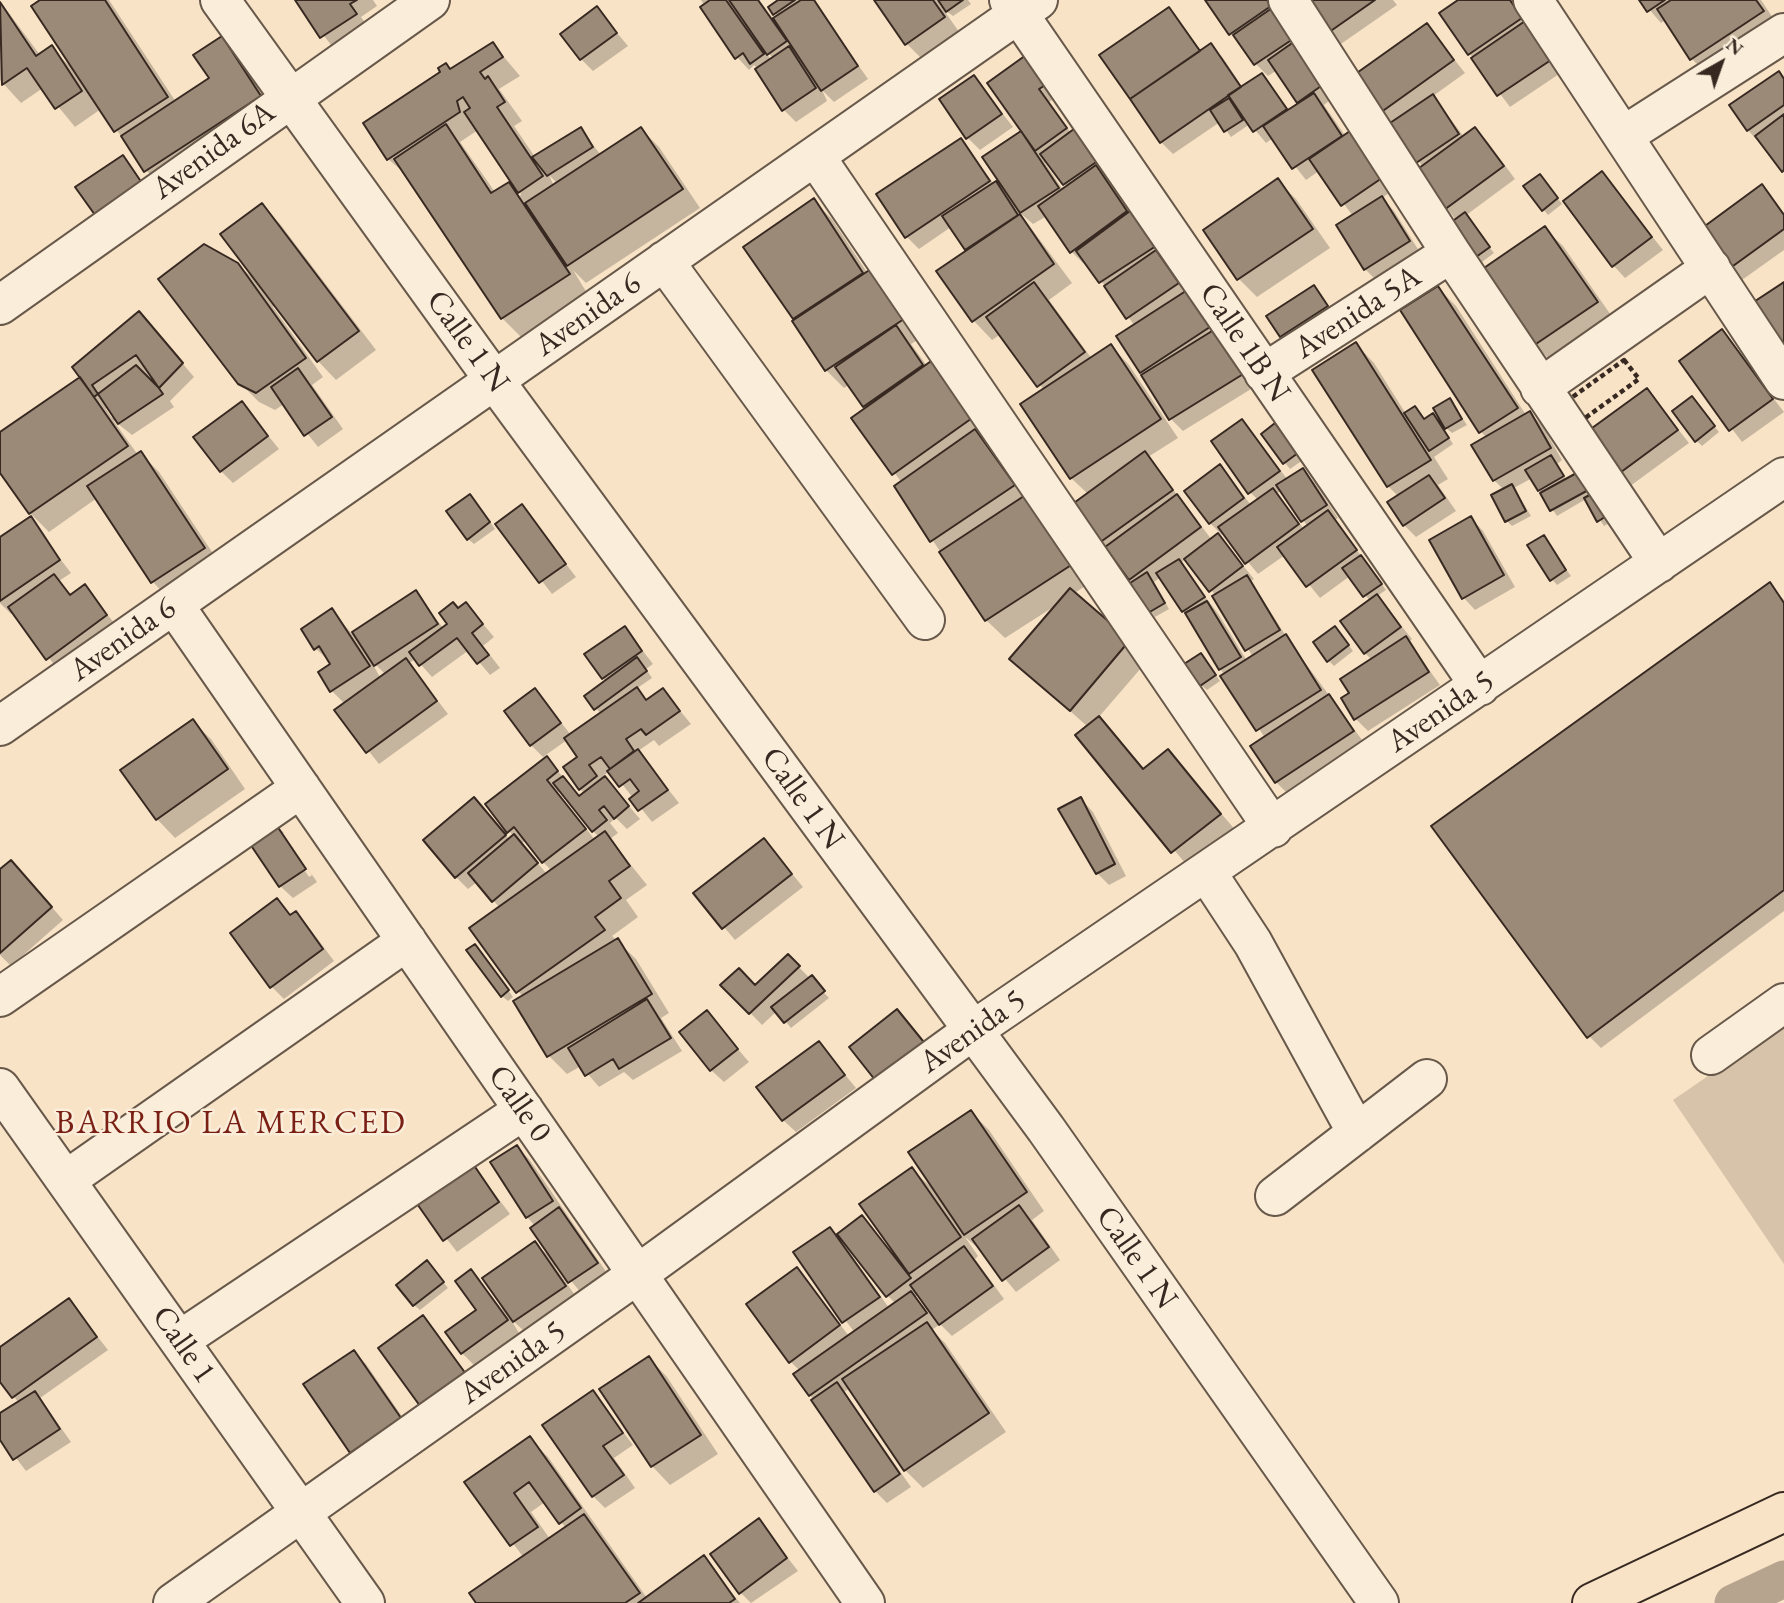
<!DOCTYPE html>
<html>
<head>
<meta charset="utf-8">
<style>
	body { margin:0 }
	#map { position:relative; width:1784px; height:1603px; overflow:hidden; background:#f8e3c6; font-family:"EB Garamond",serif }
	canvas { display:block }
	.north { position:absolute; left:1686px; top:28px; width:70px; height:70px; -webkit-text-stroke:5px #faedda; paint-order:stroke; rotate:40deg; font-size:19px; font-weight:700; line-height:28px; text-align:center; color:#372921 }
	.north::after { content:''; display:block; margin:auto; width:24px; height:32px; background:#372921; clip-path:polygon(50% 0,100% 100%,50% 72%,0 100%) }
</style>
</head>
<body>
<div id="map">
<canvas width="1784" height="1603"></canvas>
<div class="north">N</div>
</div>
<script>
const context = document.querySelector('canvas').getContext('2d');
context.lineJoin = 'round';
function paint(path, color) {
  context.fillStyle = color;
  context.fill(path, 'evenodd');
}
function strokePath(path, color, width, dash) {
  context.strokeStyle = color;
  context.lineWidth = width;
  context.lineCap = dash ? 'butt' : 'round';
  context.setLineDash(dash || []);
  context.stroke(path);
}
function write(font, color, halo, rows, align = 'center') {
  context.font = font + ' "EB Garamond",serif';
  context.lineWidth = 5;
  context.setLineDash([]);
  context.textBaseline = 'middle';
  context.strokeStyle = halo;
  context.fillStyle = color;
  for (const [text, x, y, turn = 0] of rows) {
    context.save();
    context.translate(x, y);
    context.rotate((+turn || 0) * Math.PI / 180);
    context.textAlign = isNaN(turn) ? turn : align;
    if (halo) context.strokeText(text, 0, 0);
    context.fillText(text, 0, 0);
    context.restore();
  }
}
paint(new Path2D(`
	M1784 1024V1264L1673 1100Z`), '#d7c3aa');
paint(new Path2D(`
	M43 0H109L176 102 212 79 221 38 240 56 278 115 164 189 146 170 101 109 75 127 43 88 21 103 0 80V1L40 55 51 48 73 69Z
	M297 0H373L377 6 361 17 368 27 334 49Z
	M701 0H759L774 20 778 17 771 7 781 0H813L868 79 834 102 822 90 827 101 796 122 784 110 758 69 754 65 749 70 737 57ZM766 51 774 59 771 61Z
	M876 0H968L971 4 953 16 943 9 962 36 925 62 907 44Z
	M1207 0H1269L1335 96 1324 105 1346 137 1393 190 1382 198 1394 211 1421 254 1377 281 1365 269 1353 216 1319 171 1306 180 1273 138 1266 143 1250 124 1231 137 1220 122 1173 154 1161 142 1169 9 1202 52 1211 46 1223 58 1243 88 1262 75 1290 111 1300 104 1277 70 1268 76 1256 64Z
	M1302 0H1393L1397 5 1338 46Z
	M1461 0H1512L1568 68 1510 107 1470 54Z
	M1641 0H1761L1781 30 1710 77 1692 59 1666 20 1661 23Z
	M597 9 628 46 593 71 581 59Z
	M1427 25 1465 73 1433 96 1464 137 1475 129 1487 141 1515 179 1465 216 1494 253 1482 262 1457 221 1417 171 1423 167 1382 111Z
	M493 44 520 76 499 89 522 121 514 126 535 157 580 129 601 155 641 129 659 147 700 208 586 283 573 270 587 293 521 337 502 318 408 176 388 159 451 71ZM478 130 521 194 520 196 508 184 495 192 460 142ZM549 175 558 184 554 186Z
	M1026 57 1057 97 1049 102 1071 133 1116 168 1105 176 1166 258 1164 260 1264 381 1183 431 1170 418 1141 372 1135 326 1108 290 1086 261 1083 263 1071 251 1047 216 1033 224 1019 212 1072 283 1049 300 1092 359 1111 346 1129 365 1178 438 1148 457 1212 540 1218 535 1254 579 1251 581 1289 641 1365 744 1288 794 1276 782 1265 738 1161 577 1154 582 1169 609 1155 617 1112 554 1108 557 1096 545 1088 494 1071 478 1044 390 1001 334 992 340 974 321 938 271 969 251 951 227 919 249 906 236 961 140 994 184 1010 195 984 157 1024 131ZM1047 161 1067 187 1063 190 1045 163ZM1186 559 1216 596 1253 657 1247 661 1219 615 1180 563Z
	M974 77 1013 127 980 150 968 138Z
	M1784 79V172L1748 130Z
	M122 157 153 196 108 226Z
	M1602 173 1663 250 1625 278 1613 265Z
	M1278 181 1296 199 1330 248 1257 297 1239 279Z
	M1545 182 1562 204 1548 215 1543 209Z
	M1762 187 1784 213V250L1735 285 1723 273Z
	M814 201 832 219 868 274 921 338 911 344 927 366 992 435 984 441 1096 579 1073 594 1148 660 1098 718 1145 770 1168 752 1238 833 1191 870 1078 736 1088 727 1012 659 1058 604 1005 638 986 620 897 487 902 483 854 418 867 409 849 385 844 388 826 370 745 247Z
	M262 206 280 224 376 350 336 380 318 361 275 305 273 307 323 377 312 385 343 429 318 447 284 404 275 410 259 402 240 383 237 264 259 283Z
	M1544 228 1563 246 1615 321 1553 363 1535 345Z
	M1314 287 1339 319 1294 348 1268 317Z
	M1438 288 1456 306 1526 415 1530 413 1542 425 1562 460 1557 464 1567 481 1581 472 1613 521 1604 526 1586 499 1557 516 1532 478 1514 488 1531 516 1512 526 1507 521 1504 490 1494 480 1473 445 1487 438 1481 432Z
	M151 326 194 377 170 401 174 407 132 435 113 420 138 455 141 454 159 472 222 567 171 601 153 582 97 498 49 532 30 513 0 470V434ZM108 406 115 416 112 418 106 409Z
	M1722 332 1784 412 1742 442 1681 362Z
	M1356 344 1374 363 1406 414 1415 408 1425 421H1438L1453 444 1434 457 1448 479 1438 485 1456 511 1416 537 1404 525 1399 497 1388 486Z
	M1647 390 1689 443 1622 492 1610 480Z
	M1450 400 1467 425 1452 433 1446 428Z
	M242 403 279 449 233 483 221 471Z
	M1697 404 1719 432 1702 446 1696 440Z
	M1242 421 1288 480 1303 471 1315 483 1338 518 1335 520 1386 590 1377 596 1412 639 1409 642 1440 685 1368 731 1356 719 1351 693 1372 660 1365 653 1370 601 1350 576 1320 598 1285 555 1258 574 1224 533 1222 535 1210 523 1220 467 1251 505 1258 500 1250 492ZM1282 490 1308 527 1304 529 1276 494Z
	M1275 425 1303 460 1290 469 1263 435Z
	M476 502 495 529 474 544 468 539Z
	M522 507 576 577 552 594 498 524Z
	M1471 518 1483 531 1515 587 1475 610 1463 597Z
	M30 519 71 573 59 581 72 595 85 586 118 628 59 671 14 612 11 614 0 603V539Z
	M1543 537 1571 576 1557 585 1552 579Z
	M1769 584 1784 600V911L1601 1048 1589 1036Z
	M415 593 444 629 466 604 494 637 483 646 500 668 490 675 469 650 432 677 416 659 409 663 448 714 379 764 337 711 345 704 332 691 333 664 315 648 332 610 352 634ZM370 659 386 675 381 679Z
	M625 628 653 664 646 669 652 678 636 689 648 701 663 690 691 724 659 746 654 740 638 751 679 803 652 822 611 770 603 776 640 819 627 829 616 818 610 823 618 833 610 839 647 885 626 900 638 917 612 936 636 959 669 1013 661 1018 682 1051 633 1080 624 1072 599 1087 581 1066 567 1074 549 1056 523 997 471 928 500 908 477 882 468 889 456 877 474 799 510 840 514 837 488 804 547 759 581 797 585 794 580 789 579 757 567 740 543 757 531 745 535 690 571 735 601 714 586 696 606 682 603 678ZM561 790 593 831 599 837 595 840 558 792ZM526 840 543 862 552 871 547 874 521 844Z
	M1340 633 1353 651 1334 666 1328 660Z
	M1206 661 1220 681 1207 690 1201 685Z
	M192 721 211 739 245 789 175 838 157 819Z
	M1081 799 1093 812 1126 876 1109 885 1097 873Z
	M273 822 284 833H280L309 877 312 875 284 834 317 882 293 898 280 886Z
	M764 840 803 887 735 940 695 893Z
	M0 872 23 874 63 920 11 966 0 955Z
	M277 900 292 916 296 914 308 926 334 961 284 999 272 987Z
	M481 952 513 997 508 1001 502 996Z
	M788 956 829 998 791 1028 777 1011 762 1025 723 985 756 987Z
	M706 1012 749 1062 724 1082 711 1070Z
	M819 1043 856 1088 796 1132 783 1120Z
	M971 1112 989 1130 1044 1211 1032 1220 1060 1260 1016 1292 984 1253 965 1237 978 1256 975 1259 1004 1299 952 1336 940 1324 932 1330 945 1343 1006 1432 923 1488 905 1470 850 1388 844 1392 911 1487 887 1503 875 1491 796 1374 800 1371 790 1361 797 1269 849 1336 855 1333 795 1253 830 1229 837 1237 862 1217 889 1248 891 1246 912 1170 936 1191ZM853 1252 888 1296 896 1304 889 1308 851 1254ZM919 1294 928 1306 926 1308 915 1297Z
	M517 1147 529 1159 609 1276 582 1294 558 1265 555 1267 577 1298 526 1333 510 1318 519 1333 474 1365 462 1353 479 1310 471 1271 502 1309 535 1244 554 1260 535 1226 527 1217Z
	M469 1160 510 1214 457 1252 415 1198Z
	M432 1268 448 1288 420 1310 414 1305Z
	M69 1300 108 1350 40 1398 71 1442 26 1471 0 1437V1415L19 1403 0 1379V1349Z
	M423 1318 485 1397 442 1428Z
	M354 1352 366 1364 412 1431 363 1464 351 1452Z
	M649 1358 667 1377 718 1454 670 1485 652 1466Z
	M593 1392 633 1445 614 1458 635 1488 605 1508 593 1496Z
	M529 1438 548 1457 647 1598 704 1558 740 1603H478L524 1558 467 1482ZM545 1502 566 1528 550 1539 531 1512Z
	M759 1521 798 1571 751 1603 740 1592Z`), '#0003');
strokePath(new Path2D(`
	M1733 1603 1784 1579`), '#b6a48e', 37);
const building = new Path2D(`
	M40 0H105L168 97 114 132 31 6Z
	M295 0H357L350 4 357 14 320 38Z
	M710 0H726L764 54 750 64 743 53 735 59 700 7Z
	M729 0H758L787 41 767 55Z
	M778 0H795L773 15 768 7Z
	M801 0H814L858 66 821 91 773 18Z
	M874 0H933L945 17 905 45Z
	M938 0H963L946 12Z
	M1205 0H1267L1271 6 1229 35Z
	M1300 0H1375L1325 35Z
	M1458 0H1510L1522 18 1468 55 1439 13Z
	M1639 0H1665L1647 12Z
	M1671 0H1756L1764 11 1690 60 1657 9Z
	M0 2 36 56 52 45 82 91 55 109 27 68 2 85Z
	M597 6 617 33 580 60 560 34Z
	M1275 6 1296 37 1254 65 1233 35Z
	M1169 7 1200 51 1130 99 1099 55Z
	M1531 17 1557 56 1497 96 1471 58Z
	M1427 23 1454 60 1380 113 1354 75Z
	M222 36 261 96 144 172 121 136 209 78 193 55Z
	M1295 41 1324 84 1297 103 1268 60Z
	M493 42 503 57 480 72 485 79 488 76 505 102 497 107 543 176 518 193 464 112 470 108 463 97 457 101 460 112 387 160 363 123 440 72 438 68 446 63 450 69Z
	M1211 43 1241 87 1160 143 1130 99Z
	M789 46 816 88 782 111 755 69Z
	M1026 55 1047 84 1039 89 1067 128 1035 151 987 83Z
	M1779 71 1784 79V105L1747 131 1729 105Z
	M1262 73 1287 109 1253 132 1228 95Z
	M974 75 1002 114 966 139 939 99Z
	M1314 93 1342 136 1292 169 1263 126Z
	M1433 94 1459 134 1416 163 1390 123Z
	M1229 98 1243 120 1224 132 1210 110Z
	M1784 114V170L1782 172 1755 136Z
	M1082 123 1105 156 1063 185 1040 154Z
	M446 124 491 193 509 182 570 274 501 319 394 159Z
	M581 127 593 147 547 176 532 157Z
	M641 127 683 189 567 266 525 203Z
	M1475 127 1504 166 1444 210 1415 171Z
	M1021 131 1059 188 1020 213 982 157Z
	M1350 131 1382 178 1341 206 1309 159Z
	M961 138 990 181 905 238 876 194Z
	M123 155 142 183 95 215 75 187Z
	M1096 165 1127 211 1070 253 1038 206Z
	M1602 171 1652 237 1612 267 1563 201Z
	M1540 174 1558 198 1542 211 1523 186Z
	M1278 178 1313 229 1237 280 1203 230Z
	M996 181 1018 215 965 250 942 216Z
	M1762 184 1784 215V229L1722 274 1694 234Z
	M1382 196 1410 241 1364 270 1336 225Z
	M814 198 863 273 793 319 743 247Z
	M262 203 359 331 317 362 220 234Z
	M1130 211 1156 246 1099 283 1076 251Z
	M1465 212 1490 247 1476 257 1450 223Z
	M1020 214 1054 264 972 322 936 271Z
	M1545 226 1598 302 1533 346 1481 270Z
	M204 244 238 263 306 358 256 393 238 384 158 279Z
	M1156 250 1179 283 1126 319 1104 286Z
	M871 269 904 319 825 371 792 321Z
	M1034 282 1085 352 1037 387 986 317Z
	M1784 282V370L1743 309Z
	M1314 285 1328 306 1280 337 1266 316Z
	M1438 286 1518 408 1479 433 1400 310Z
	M1192 287 1216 323 1140 373 1116 336Z
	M139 311 183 363 159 388 136 365 94 397 72 367Z
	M1225 323 1253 368 1169 420 1141 375Z
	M896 325 923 365 863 407 835 367Z
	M1722 329 1773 399 1729 431 1679 361Z
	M1356 342 1431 460 1387 487 1312 370Z
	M1111 344 1161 419 1070 479 1020 404Z
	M136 355 163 394 118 424 92 385Z
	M934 359 975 416 892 475 851 418Z
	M298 368 332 417 304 436 271 387Z
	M80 377 128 446 29 514 0 473V432Z
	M1647 388 1678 430 1609 481 1577 439Z
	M1692 396 1715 426 1695 442 1672 411Z
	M1450 398 1462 419 1445 429 1433 408Z
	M242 401 268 436 220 472 193 437Z
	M1415 406 1424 419 1433 413 1449 438 1429 451 1404 413Z
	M1530 411 1551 448 1493 481 1471 445Z
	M1242 419 1280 471 1248 494 1211 441Z
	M1275 423 1298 453 1283 464 1261 434Z
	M975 429 1015 485 930 542 894 486Z
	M141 451 205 548 151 583 87 486Z
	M1145 451 1173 490 1095 546 1067 508Z
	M1551 455 1564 476 1538 491 1525 470Z
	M1220 464 1244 498 1209 524 1184 491Z
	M1303 468 1327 505 1301 522 1276 485Z
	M1582 470 1592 488 1550 511 1540 493Z
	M1429 475 1445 498 1403 526 1387 502Z
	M1512 484 1526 511 1505 522 1491 495Z
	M1273 488 1299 524 1245 564 1218 527Z
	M1033 490 1079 560 985 621 939 552Z
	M1595 492 1608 515 1597 522 1584 498Z
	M470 494 490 522 467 540 446 511Z
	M1177 494 1201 527 1129 580 1105 547Z
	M522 504 566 564 539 583 495 524Z
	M1328 510 1357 550 1306 587 1277 547Z
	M31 516 60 560 0 601V537Z
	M1471 516 1504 575 1462 599 1429 540Z
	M1218 533 1243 566 1209 592 1184 559Z
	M1544 535 1566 570 1550 581 1527 545Z
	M1361 555 1382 584 1363 597 1342 568Z
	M1179 559 1205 597 1182 612 1156 573Z
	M1147 572 1165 603 1148 613 1130 583Z
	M54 574 70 595 85 584 107 615 46 660 8 607Z
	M1247 575 1280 630 1245 651 1212 596Z
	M1770 582 1784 603V890L1587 1038 1431 826Z
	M1070 588 1130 640 1070 711 1009 659Z
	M416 590 438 624 374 666 352 632Z
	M1377 594 1401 627 1364 654 1340 621Z
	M1207 601 1241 657 1219 670 1185 613Z
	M453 602 458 608 466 602 483 624 472 633 489 655 477 664 457 638 419 666 409 652 447 624 439 613Z
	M332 608 370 666 330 692 318 672 330 664 319 646 314 650 301 629Z
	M625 626 642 651 602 679 584 654Z
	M1335 626 1349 645 1327 662 1313 642Z
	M1286 634 1321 690 1256 731 1220 676Z
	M1406 636 1429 672 1354 720 1341 698 1349 693 1340 679Z
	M1201 653 1216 675 1200 686 1184 664Z
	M637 657 647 671 594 710 584 696Z
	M406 658 437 701 366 753 334 710Z
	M637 687 646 700 663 688 680 711 646 735 641 729 626 739 634 751 610 769 601 757 589 765 597 776 579 790 563 767 577 757 564 738Z
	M535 688 561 723 530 746 504 711Z
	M1329 694 1354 731 1275 783 1250 746Z
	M1099 716 1143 769 1168 749 1221 814 1171 853 1075 735Z
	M193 719 228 769 156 820 120 770Z
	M638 749 668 790 638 811 629 799 639 791 630 779 619 787 607 771Z
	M547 756 558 771 547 780 586 829 542 863 514 827 507 833 485 804Z
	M563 776 579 796 605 776 629 806 614 819 604 806 599 810 607 820 592 832 553 783Z
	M474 797 506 835 455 878 423 840Z
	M1081 797 1115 864 1096 874 1058 809Z
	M273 820 306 869 279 887 246 838Z
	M605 831 630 866 609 881 621 898 595 917 605 930 516 993 469 928Z
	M514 834 538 863 492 902 468 873Z
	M764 838 792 874 722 929 693 893Z
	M11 860 52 907 0 953V869Z
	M277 898 290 915 296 911 323 949 270 988 230 933Z
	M618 938 652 994 547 1057 513 1001Z
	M475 944 509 990 501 997 466 950Z
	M788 954 800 966 749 1014 720 985 739 968 755 985Z
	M812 975 825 991 784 1023 771 1007Z
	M647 999 671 1038 619 1069 613 1059 585 1076 568 1048Z
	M897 1009 927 1046 879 1085 849 1047Z
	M707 1010 738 1049 710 1071 679 1032Z
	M819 1041 845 1075 782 1121 756 1087Z
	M971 1110 1027 1192 964 1235 908 1152Z
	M517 1145 553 1201 526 1218 490 1162Z
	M469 1158 499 1202 443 1241 413 1198Z
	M912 1167 961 1237 909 1274 859 1204Z
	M1019 1205 1049 1247 1002 1281 972 1239Z
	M559 1207 598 1263 568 1283 530 1228Z
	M862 1215 911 1278 886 1297 837 1234Z
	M830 1227 880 1297 842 1323 793 1252Z
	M535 1241 566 1286 513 1322 482 1278Z
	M964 1246 993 1286 939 1325 910 1285Z
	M427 1260 444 1282 413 1306 396 1285Z
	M797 1267 840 1325 789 1363 746 1304Z
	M471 1269 508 1320 461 1354 445 1332 476 1310 455 1281Z
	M911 1291 927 1313 809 1396 793 1374Z
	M69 1298 97 1337 12 1398 0 1382V1347Z
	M423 1315 474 1385 428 1417 378 1348Z
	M927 1322 989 1413 904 1471 842 1379Z
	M354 1350 401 1418 350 1453 303 1384Z
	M649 1356 701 1435 651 1467 599 1389Z
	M837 1382 900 1474 874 1492 811 1400Z
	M593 1390 623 1433 603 1446 624 1475 592 1497 542 1425Z
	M35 1391 60 1429 13 1460 0 1440V1413Z
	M530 1436 581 1508 559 1524 529 1482 514 1493 538 1527 510 1546 464 1482Z
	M584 1514 640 1593 625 1603H476L469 1593Z
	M759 1518 787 1558 739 1594 710 1554Z
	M704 1555 735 1599 729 1603H638Z`);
paint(building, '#9b8a77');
strokePath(building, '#372921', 2);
const minor = new Path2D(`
	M220 0 494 380 1046 1129 1379 1603
	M1009 0 1480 686
	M1288 0 1451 253 1659 563
	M1533 0 1784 380
	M1623 136 1784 33
	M815 156 1273 828
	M664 261 925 620
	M0 305 430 0
	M1264 373 1451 253
	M1540 388 1711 268
	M174 605 865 1603
	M0 726 1038 0
	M1207 873 1253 943 1357 1133
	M0 997 301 788
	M1711 1055 1784 1003
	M0 1088 365 1603
	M66 1180 407 941
	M1275 1196 1427 1079
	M180 1340 524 1110
	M173 1603 638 1274 972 1031 1784 477`);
const major = new Path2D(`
	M1592 1603 1784 1512`);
strokePath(minor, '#67584a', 42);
strokePath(major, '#372921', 42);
strokePath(new Path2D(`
	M1624 360 1639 379 1581 421 1567 401Z`), '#372921', 4.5, [5, 3.5]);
strokePath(minor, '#faedda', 38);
strokePath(major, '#f8e3c6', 38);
write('32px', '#372921', '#faedda', [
	["Avenida 6A",214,151,-36],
	["Avenida 5A",1358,313,-33],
	["Avenida 6",588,315,-35],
	["Calle 1 N",467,342,54],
	["Calle 1B N",1244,343,56],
	["Avenida 6",123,640,-35],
	["Avenida 5",1441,712,-34],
	["Calle 1 N",802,799,54],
	["Avenida 5",973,1032,-35],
	["Calle 0",519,1104,55],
	["Calle 1 N",1136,1258,55],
	["Calle 1",183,1345,55],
	["Avenida 5",513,1363,-35]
]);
context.letterSpacing = '2px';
write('33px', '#7a1f14', '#faedda', [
	["BARRIO LA MERCED",231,1124]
]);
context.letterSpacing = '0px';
</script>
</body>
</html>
